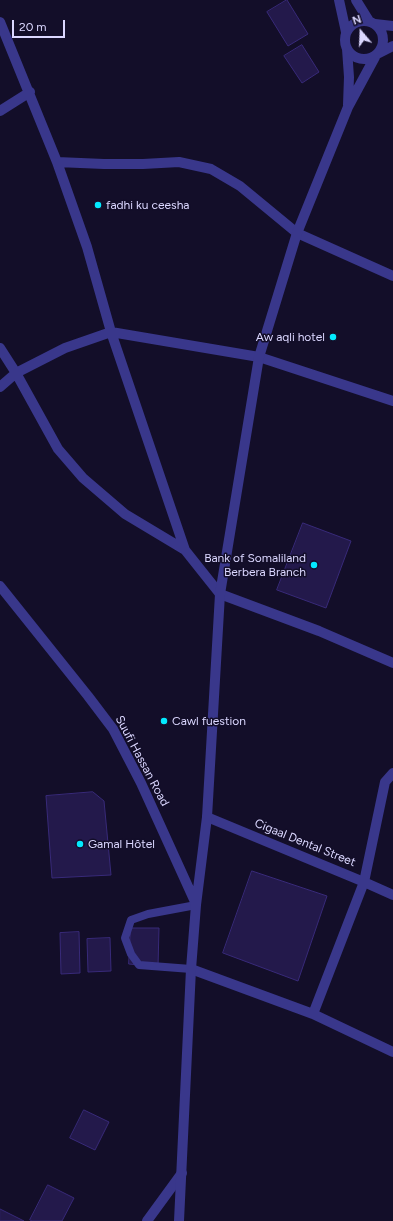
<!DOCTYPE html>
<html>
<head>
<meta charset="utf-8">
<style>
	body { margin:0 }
	#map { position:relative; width:393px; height:1221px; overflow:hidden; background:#130e29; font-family:Figtree,sans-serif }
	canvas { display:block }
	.north { position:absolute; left:341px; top:12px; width:40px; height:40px; -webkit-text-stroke:3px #130e29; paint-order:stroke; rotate:341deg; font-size:11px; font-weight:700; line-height:16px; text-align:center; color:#dbd7ff }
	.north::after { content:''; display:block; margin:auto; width:14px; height:18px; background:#dbd7ff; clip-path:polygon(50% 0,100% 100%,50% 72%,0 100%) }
	.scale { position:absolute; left:12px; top:20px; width:53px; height:18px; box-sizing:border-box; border:2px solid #dbd7ff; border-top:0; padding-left:5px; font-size:12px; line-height:14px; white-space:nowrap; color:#dbd7ff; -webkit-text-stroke:3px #130e29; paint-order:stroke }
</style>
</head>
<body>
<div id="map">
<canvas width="393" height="1221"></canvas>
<div class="north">N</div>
<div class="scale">20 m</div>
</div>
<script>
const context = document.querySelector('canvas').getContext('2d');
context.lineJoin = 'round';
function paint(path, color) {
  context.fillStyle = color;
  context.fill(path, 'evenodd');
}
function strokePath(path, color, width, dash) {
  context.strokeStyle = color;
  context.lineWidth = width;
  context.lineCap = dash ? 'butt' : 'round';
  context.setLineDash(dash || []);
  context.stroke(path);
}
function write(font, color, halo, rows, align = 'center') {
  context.font = font + ' Figtree,sans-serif';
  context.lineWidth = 3;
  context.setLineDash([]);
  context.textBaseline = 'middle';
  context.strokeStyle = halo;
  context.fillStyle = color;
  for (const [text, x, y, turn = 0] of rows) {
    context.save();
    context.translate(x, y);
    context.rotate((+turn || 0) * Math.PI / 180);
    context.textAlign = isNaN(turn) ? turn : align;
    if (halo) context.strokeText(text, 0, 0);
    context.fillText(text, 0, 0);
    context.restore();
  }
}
const building = new Path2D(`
	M287 0 308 34 288 46 267 12Z
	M302 45 319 72 302 83 284 56Z
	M303 523 351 541 326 608 277 590Z
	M93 792 104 801 111 875 52 878 46 796Z
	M252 871 327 896 298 981 223 953Z
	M131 928H159L158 967 129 964Z
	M79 932 80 973 61 974 60 933Z
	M110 938 111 971 88 972 87 939Z
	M84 1110 109 1122 95 1150 70 1138Z
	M48 1185 74 1198 62 1221H32L30 1220Z
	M0 1209 24 1221H0Z`);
paint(building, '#23194b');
strokePath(building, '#382a79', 1);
strokePath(new Path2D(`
	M191 969 139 965 131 954 125 938 131 920 148 914 196 905`), '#39378b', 8);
strokePath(new Path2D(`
	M0 22 57 162 87 247 111 332 185 550 220 594 319 631 393 663
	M0 111 30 92
	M57 162 104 164H143L179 162 211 169 240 186 297 233 393 276
	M0 348 16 373 58 449 83 478 125 514 185 550
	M0 387 16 373 65 348 111 332 259 357 393 401
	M207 817 364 882 393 895
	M191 969 313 1014 393 1052
	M313 1014 364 882 385 782 393 773
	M147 1221 182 1173`), '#39378b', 10);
strokePath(new Path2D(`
	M339 0 346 32
	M356 0 369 21
	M345 40a19 19 0 1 1 38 0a19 19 0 1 1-38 0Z
	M375 24 393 26
	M347 49 349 77 348 105
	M379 53 393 46
	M0 586 88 696 113 729 141 783 196 904
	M179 1221 191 969 196 905 207 817 220 594 259 357 297 233 348 107 375 57`), '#39378b', 10);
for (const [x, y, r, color] of [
	[98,205,4,"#03eaff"],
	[333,337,4,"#03eaff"],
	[314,565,4,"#03eaff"],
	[164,721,4,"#03eaff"],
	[80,844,4,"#03eaff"]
]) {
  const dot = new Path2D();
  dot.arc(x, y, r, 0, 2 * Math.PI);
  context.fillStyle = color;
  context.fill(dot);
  strokePath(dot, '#130e29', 1.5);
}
write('12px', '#dbd7ff', '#130e29', [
	["fadhi ku ceesha",106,205],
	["Aw aqli hotel",325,337,"right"],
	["Bank of Somaliland",306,558,"right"],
	["Berbera Branch",306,572,"right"],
	["Cawl fuestion",172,721],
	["Gamal Hôtel",88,844]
], 'left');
write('12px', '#dbd7ff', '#130e29', [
	["Suufi Hassan Road",142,761,62],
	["Cigaal Dental Street",305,843,22]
]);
</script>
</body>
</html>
